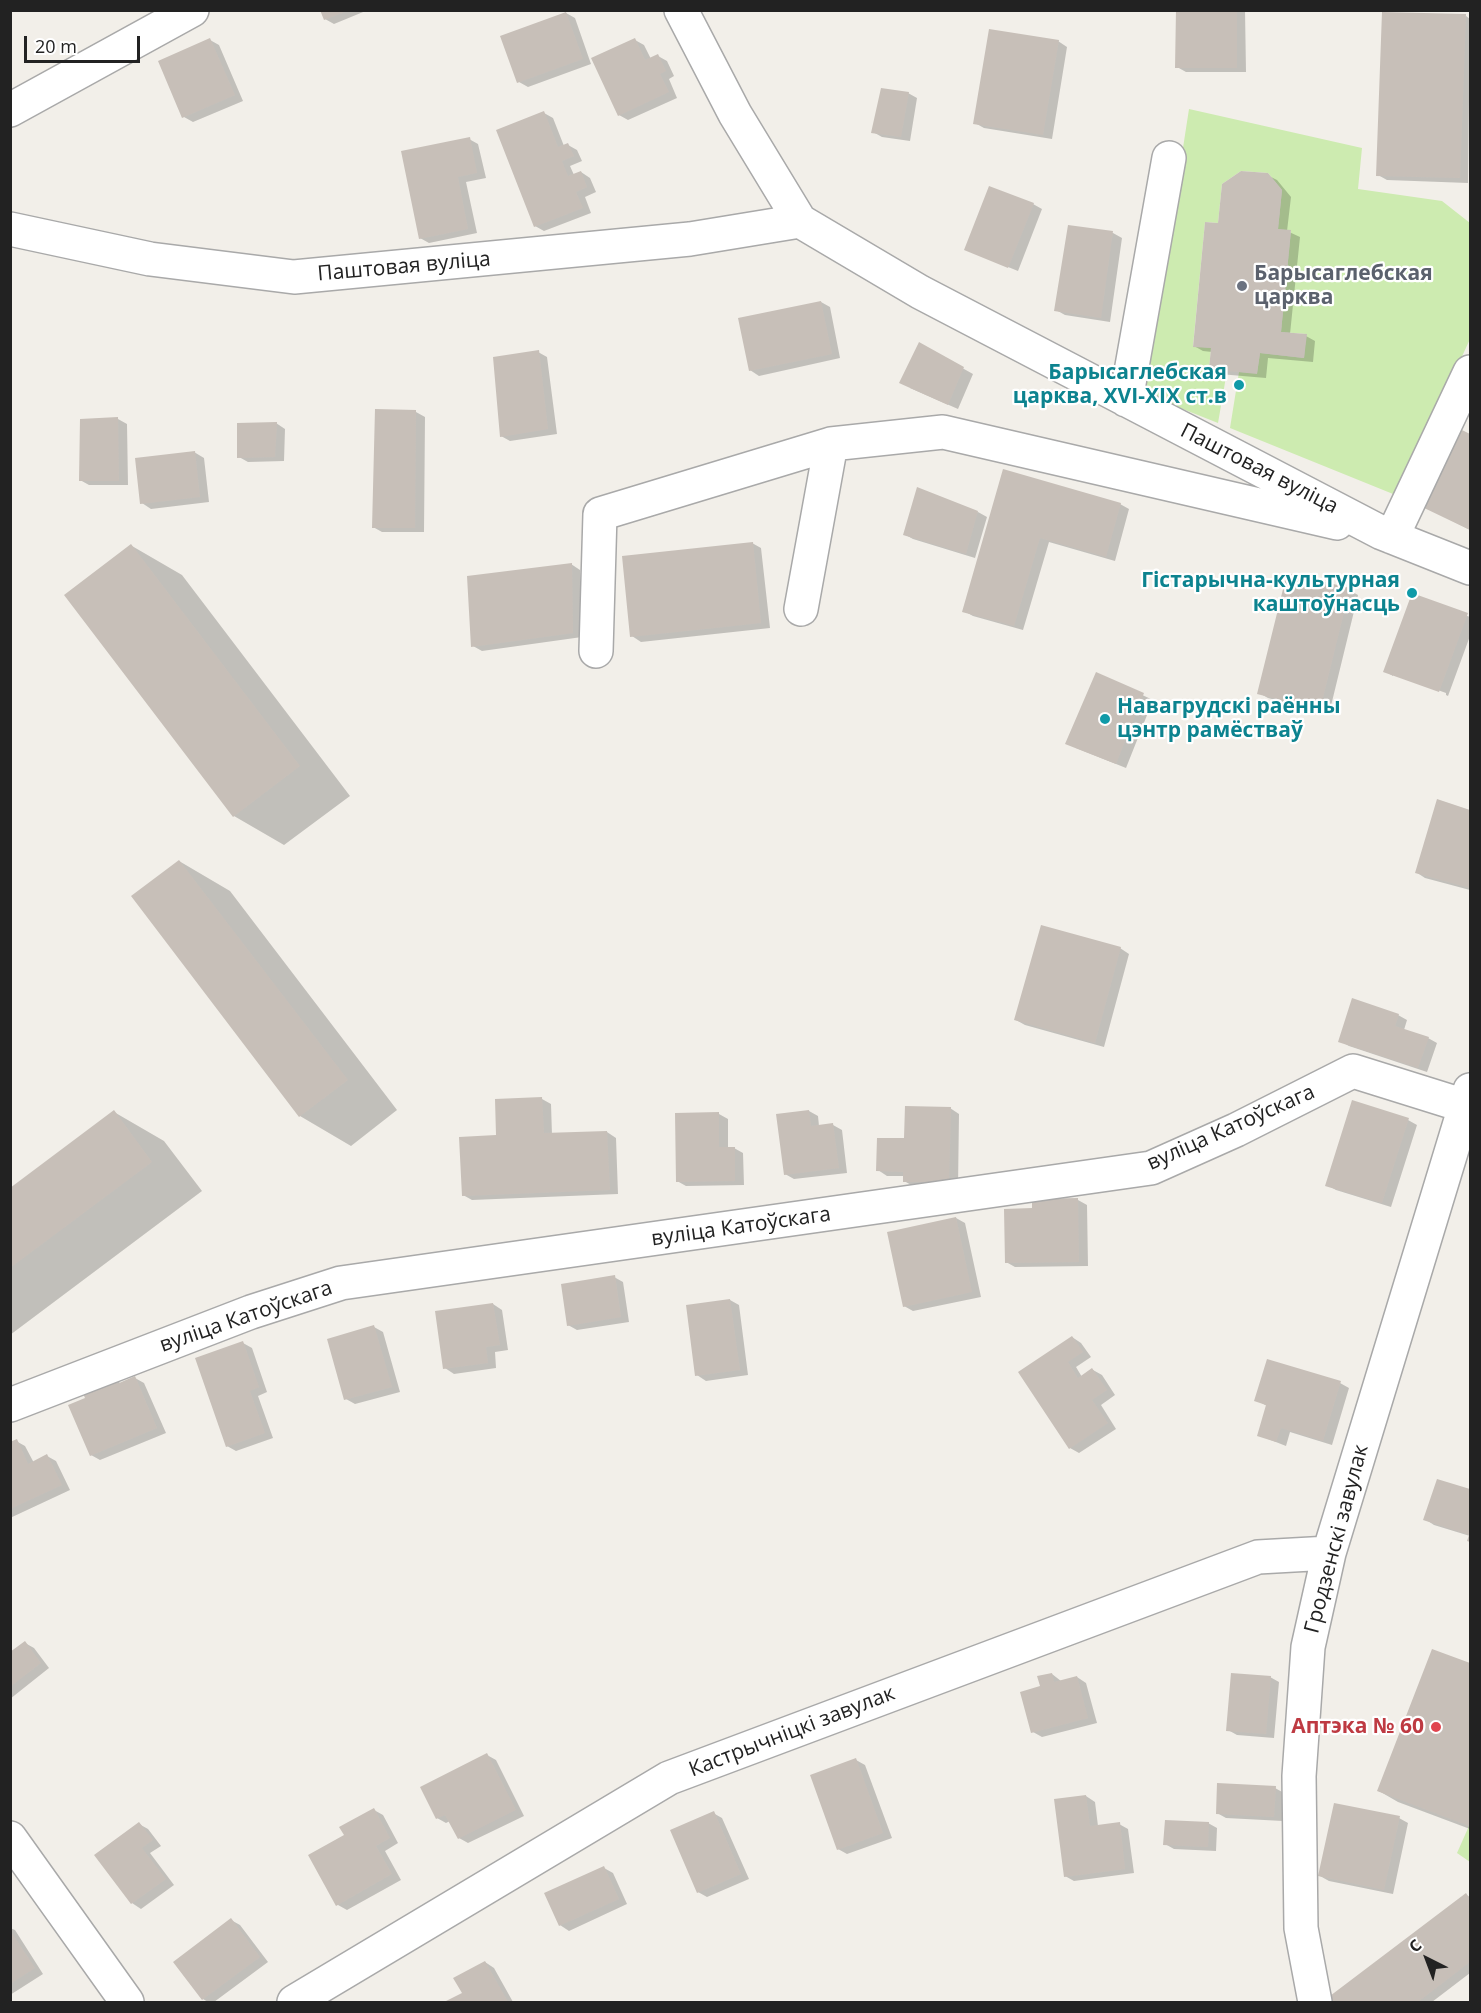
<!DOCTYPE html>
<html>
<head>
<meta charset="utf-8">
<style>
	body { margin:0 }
	#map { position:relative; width:1481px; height:2013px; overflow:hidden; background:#f2efe9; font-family:"Open Sans",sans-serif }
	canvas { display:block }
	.frame { position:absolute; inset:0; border:12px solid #222; pointer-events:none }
	.north { position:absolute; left:1397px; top:1929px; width:60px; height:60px; -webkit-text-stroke:4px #fff; paint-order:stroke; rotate:318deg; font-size:16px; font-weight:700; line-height:24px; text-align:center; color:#222 }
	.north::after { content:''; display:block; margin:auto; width:21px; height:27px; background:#222; clip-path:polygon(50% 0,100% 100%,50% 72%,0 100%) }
	.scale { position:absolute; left:24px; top:36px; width:116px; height:27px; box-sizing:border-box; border:3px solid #222; border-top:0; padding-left:8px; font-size:18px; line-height:21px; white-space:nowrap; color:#222; -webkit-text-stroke:4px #fff; paint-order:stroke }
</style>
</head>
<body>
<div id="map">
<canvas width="1481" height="2013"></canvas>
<div class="frame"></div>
<div class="north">С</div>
<div class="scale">20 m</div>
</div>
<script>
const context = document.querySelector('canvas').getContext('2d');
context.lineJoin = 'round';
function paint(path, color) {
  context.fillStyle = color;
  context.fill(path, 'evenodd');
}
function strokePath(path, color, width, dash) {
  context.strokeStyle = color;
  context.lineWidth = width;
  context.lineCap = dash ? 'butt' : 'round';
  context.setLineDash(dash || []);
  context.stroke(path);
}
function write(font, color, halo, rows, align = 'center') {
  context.font = font + ' "Open Sans",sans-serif';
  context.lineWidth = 4.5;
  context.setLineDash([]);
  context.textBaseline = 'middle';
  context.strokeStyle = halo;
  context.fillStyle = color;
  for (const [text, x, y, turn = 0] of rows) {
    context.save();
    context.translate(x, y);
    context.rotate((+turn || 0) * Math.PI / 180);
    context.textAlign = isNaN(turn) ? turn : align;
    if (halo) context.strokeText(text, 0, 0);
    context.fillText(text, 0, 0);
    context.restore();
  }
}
paint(new Path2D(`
	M1189 109 1362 148 1358 189 1442 201 1470 223V339L1398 496 1230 428 1239 372 1257 373 1260 353 1304 358 1306 334 1281 332 1291 231 1278 229 1282 190 1268 173 1241 171 1222 184 1218 223 1205 222 1193 346 1211 348 1209 369 1227 371 1218 423 1145 394Z
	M1469 1826 1470 1827V1862L1457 1853Z`), '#cdebb0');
paint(new Path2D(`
	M322 10H368L334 24 325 19Z
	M1177 10H1245L1246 72H1186L1177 67Z
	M566 13 575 18 591 64 528 87 519 82Z
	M1466 16 1470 19 1468 183 1387 180 1378 175Z
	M210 40 219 45 243 101 193 122 184 117Z
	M635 40 644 45 651 59 658 56 667 61 674 76 669 79 677 98 628 120 619 115Z
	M1058 41 1067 47 1052 139 984 128 975 123Z
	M908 93 917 98 910 141 882 137 873 132Z
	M544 113 553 118 564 146 568 145 577 150 582 161 570 166 574 175 581 172 590 178 596 192 585 197 591 213 544 231 535 226Z
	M469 139 478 144 486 178 466 182 477 233 429 243 420 238Z
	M1267 175 1277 180 1291 197 1287 231 1300 237 1290 334 1306 336 1315 341 1313 362 1268 358 1266 378 1219 374 1210 368 1212 352 1203 351 1194 346 1220 225Z
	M1033 204 1042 209 1018 271 966 250Z
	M1070 226 1113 233 1122 238 1110 322 1065 315 1056 310Z
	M821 302 830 307 840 358 759 376 750 370Z
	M919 344 973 374 958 409 910 388Z
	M538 352 547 357 557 434 510 441 501 436Z
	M376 411 416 412 425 417 424 532H382L373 527Z
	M118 419 127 424 128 485H89L80 480 81 420Z
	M276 423 285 429 284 461 248 462 239 457Z
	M1458 430 1470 435V530L1431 510Z
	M194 452 204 458 209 502 151 509 142 503Z
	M1004 471 1120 504 1129 509 1115 561 1049 542 1023 630 973 616 964 611Z
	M978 512 987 517 975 558 913 539 904 534Z
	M752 543 761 548 770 628 641 642 632 636Z
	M132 546 182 575 350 796 284 845 234 816Z
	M571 564 580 570 582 637 482 651 473 646Z
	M1349 590 1358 595 1329 714 1268 698 1259 693Z
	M1413 595 1470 617V636L1448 696 1446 695V693L1393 674V676L1385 671Z
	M1097 674 1153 700 1126 768 1076 748Z
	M1438 801 1470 811V890L1425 878 1416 872Z
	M179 861 230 891 397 1110 351 1146 300 1116 133 897Z
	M1120 948 1129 954 1104 1047 1025 1025 1016 1020Z
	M1398 1015 1407 1020 1404 1030 1428 1038 1437 1043 1427 1072 1349 1046 1340 1041Z
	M542 1099 551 1104 552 1135 607 1132 616 1138 618 1194 472 1200 463 1195 498 1137Z
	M950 1108 959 1114 958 1187 913 1186 904 1181V1176H887L878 1170 905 1139Z
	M809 1111 818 1116 819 1126 833 1125 842 1130 847 1173 794 1179 785 1174Z
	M114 1112 164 1141 202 1191 10 1335V1190Z
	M719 1114 728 1119V1148H734L743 1153 744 1185 686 1186 677 1181Z
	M1408 1120 1417 1125 1391 1207 1336 1190 1327 1185Z
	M1078 1200 1087 1205 1088 1266 1015 1267 1006 1262 1034 1210Z
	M956 1218 965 1223 981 1297 913 1311 904 1306Z
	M614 1277 623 1282 629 1322 577 1330 568 1325Z
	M730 1300 739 1305 748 1375 706 1381 697 1375Z
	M493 1304 502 1310 508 1350 495 1352 496 1368 454 1374 445 1368Z
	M374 1327 383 1332 400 1392 355 1404 346 1399Z
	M1072 1337 1081 1343 1091 1357 1076 1367 1082 1377 1093 1370 1102 1375 1115 1395 1101 1405 1116 1429 1079 1453 1070 1448 1020 1372Z
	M243 1343 252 1348 267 1392 258 1396 273 1438 236 1451 227 1446Z
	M135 1378 144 1383 166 1433 100 1460 91 1455 87 1399 114 1379 122 1384Z
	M1340 1383 1349 1388 1332 1445 1290 1432 1286 1446 1258 1435 1267 1406 1256 1400Z
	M16 1441 25 1446 34 1463 47 1456 56 1461 70 1490 10 1518V1444Z
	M1438 1480 1470 1491V1541L1468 1540 1470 1536 1434 1525 1425 1519Z
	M25 1643 34 1648 49 1668 10 1699V1654Z
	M1433 1650 1470 1665V1829L1398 1802 1379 1791Z
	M1052 1674 1061 1681 1077 1677 1086 1683 1097 1723 1042 1737 1033 1732 1042 1687Z
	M1270 1677 1279 1682 1274 1738 1237 1735 1228 1730Z
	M487 1755 496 1760 524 1816 468 1843 459 1838 450 1821 446 1823 437 1818Z
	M856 1760 865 1765 892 1838 847 1854 838 1849Z
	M1275 1788 1284 1793 1283 1821 1226 1818 1217 1813Z
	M1086 1796 1095 1802 1098 1826 1119 1824 1128 1829 1134 1873 1074 1881 1065 1876Z
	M374 1810 383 1815 398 1843 385 1851 401 1880 347 1910 338 1905 346 1836Z
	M713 1813 722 1818 749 1879 707 1897 698 1892Z
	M1399 1818 1408 1823 1393 1894 1329 1881 1320 1876Z
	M1208 1823 1217 1828 1216 1851 1174 1849 1165 1844Z
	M139 1824 148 1829 161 1846 150 1853 174 1885 141 1909 132 1903Z
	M604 1868 613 1873 627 1904 569 1931 560 1925Z
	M1466 1895 1470 1897V1973L1432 2002H1331L1328 1999Z
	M231 1920 240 1925 268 1962 214 2002H208L203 1999Z
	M10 1928 15 1930 43 1974 10 1995Z
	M485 1962 494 1968 513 2002H447L464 1993Z`), '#0003');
paint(new Path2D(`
	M320 10H347V11L324 20Z
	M1176 10H1237V68H1175Z
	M566 12 583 59 517 83 500 36Z
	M1382 12 1466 14 1460 178 1376 176Z
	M989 29 1059 40 1043 135 973 124Z
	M210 38 235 95 182 118 158 61Z
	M635 38 645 60 658 54 666 71 660 74 669 92 618 116 591 58Z
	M881 88 909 92 901 137 871 133Z
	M544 111 558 147 568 143 574 156 562 161 568 176 581 171 587 187 576 192 583 208 534 227 496 130Z
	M470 137 477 173 458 177 468 229 419 239 401 151Z
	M1241 171 1268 173 1282 190 1278 229 1291 230 1281 332 1307 334 1304 358 1260 353 1257 374 1209 369 1211 348 1193 347 1205 222 1218 223 1222 184Z
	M989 186 1034 203 1008 268 964 250Z
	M1068 225 1113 231 1101 318 1054 311Z
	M821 301 832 354 749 371 738 318Z
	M919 342 964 367 948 405 899 383Z
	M539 350 548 429 500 437 493 357Z
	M375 409 416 410 415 528H372Z
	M118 417 119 481H79L80 419Z
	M277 422 275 457 237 458V423Z
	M1458 428 1470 434V530L1420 506Z
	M195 451 200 497 140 504 135 458Z
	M1003 469 1121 503 1106 557 1040 538 1014 626 962 612Z
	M917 487 978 511 966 554 903 535Z
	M753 542 761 623 630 637 622 556Z
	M131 544 300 766 233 817 64 595Z
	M572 563 573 633 471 647 467 576Z
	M1287 573 1350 588 1320 710 1257 694Z
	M1412 593 1468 613 1439 692 1383 672Z
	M1096 672 1144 693 1116 764 1065 744Z
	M1437 799 1470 810V888L1415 873Z
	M179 860 348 1080 299 1117 131 896Z
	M1041 925 1121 947 1095 1043 1014 1020Z
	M1352 998 1399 1014 1395 1026 1429 1037 1418 1068 1338 1042Z
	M542 1097 544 1133 607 1131 610 1190 462 1196 459 1137 496 1135 495 1099Z
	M1352 1100 1409 1118 1382 1203 1325 1186Z
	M905 1106 951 1107 949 1182H903V1172L876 1171 877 1138H904Z
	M114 1110 152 1162 10 1268V1188Z
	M809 1110 811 1126 833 1123 839 1168 784 1175 776 1114Z
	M719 1112V1147H735V1181L676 1182 675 1113Z
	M1078 1198 1079 1262 1005 1263 1004 1209 1032 1208V1199Z
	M956 1217 972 1292 903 1307 887 1232Z
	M615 1275 621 1317 567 1326 561 1284Z
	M730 1299 740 1370 695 1376 686 1305Z
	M493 1303 500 1345 486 1347 488 1363 443 1369 435 1311Z
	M374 1325 392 1387 344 1400 327 1339Z
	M1072 1336 1083 1352 1068 1362 1078 1378 1092 1368 1107 1390 1092 1400 1108 1423 1069 1449 1018 1372Z
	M243 1341 259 1387 250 1391 265 1433 226 1447 195 1358Z
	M1267 1359 1341 1381 1323 1441 1281 1428 1276 1442 1257 1436 1266 1405 1254 1401Z
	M135 1376 157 1428 90 1456 68 1405 85 1398 82 1391 114 1378 117 1384Z
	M17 1439 28 1464 47 1454 62 1485 10 1509V1442Z
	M1437 1479 1470 1489V1542L1467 1541 1469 1535 1423 1520Z
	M25 1641 41 1663 10 1687V1652Z
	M1432 1649 1470 1663 1469 1826 1377 1791Z
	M1052 1673 1054 1682 1077 1676 1088 1718 1031 1733 1020 1692 1040 1686 1037 1676Z
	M1231 1673 1271 1676 1266 1734 1226 1731Z
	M487 1753 516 1810 458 1839 445 1815 436 1819 420 1787Z
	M856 1758 883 1833 837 1850 810 1775Z
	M1217 1783 1276 1786 1274 1817 1216 1814Z
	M1086 1795 1090 1826 1120 1822 1125 1869 1064 1877 1054 1799Z
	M1334 1803 1400 1816 1384 1890 1318 1876Z
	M374 1808 390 1838 376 1846 392 1874 336 1906 308 1855 344 1835 339 1827Z
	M714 1811 741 1874 697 1893 670 1830Z
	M1165 1820 1209 1822 1208 1847 1163 1845Z
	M139 1822 153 1840 142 1848 166 1879 131 1904 94 1855Z
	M604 1866 619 1899 559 1926 544 1893Z
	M1466 1893 1470 1899V1962L1418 2002H1329L1326 1999Z
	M231 1918 260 1957 202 2000 173 1962Z
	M10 1930 35 1968 10 1984Z
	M485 1961 508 2002H444L462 1993 453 1978Z`), '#c7bfb8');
const minor = new Path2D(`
	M681 10 735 114 800 221 920 292 1382 533 1470 568
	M10 110 192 10
	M10 229 150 259 294 277 690 239 800 221
	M1126 400 1169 158
	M1392 537 1470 372
	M801 609 831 444
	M596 651 600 514 831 444 943 432 1337 523
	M10 1405 251 1312 341 1283 1151 1168 1236 1130 1353 1071 1465 1106
	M10 1838 127 2002
	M294 2002 669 1778 1258 1557 1329 1553
	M1315 2002 1301 1928 1299 1776 1308 1647 1329 1553 1470 1090`);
strokePath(minor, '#a9a9a9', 36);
strokePath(minor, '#fff', 33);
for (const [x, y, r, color] of [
	[1242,286,6,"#6b7280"],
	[1239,385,6,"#0f9aa8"],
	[1412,593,6,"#0f9aa8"],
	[1105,719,6,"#0f9aa8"],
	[1436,1727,6,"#e0444e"]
]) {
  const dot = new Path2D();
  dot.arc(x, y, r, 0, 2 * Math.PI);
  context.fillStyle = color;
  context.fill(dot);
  strokePath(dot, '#fff', 2);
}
write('21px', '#222', '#fff', [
	["Паштовая вуліца",404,267,-5],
	["Паштовая вуліца",1259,469,27],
	["вуліца Катоўскага",1231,1128,-24],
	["вуліца Катоўскага",741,1227,-8],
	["вуліца Катоўскага",246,1317,-19],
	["Гродзенскі завулак",1337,1539,-75],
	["Кастрычніцкі завулак",792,1732,-21]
]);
write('bold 21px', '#5b616d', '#fff', [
	["Барысаглебская",1254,274],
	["царква",1254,298]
], 'left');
write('bold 21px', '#0d838f', '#fff', [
	["Барысаглебская",1227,373],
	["царква, XVI-XIX ст.в",1227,397],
	["Гістарычна-культурная",1400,581],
	["каштоўнасць",1400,605],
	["Навагрудскі раённы",1117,707,"left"],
	["цэнтр рамёстваў",1117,731,"left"]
], 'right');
write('bold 21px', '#be3a42', '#fff', [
	["Аптэка № 60",1424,1727]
], 'right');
</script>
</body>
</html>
